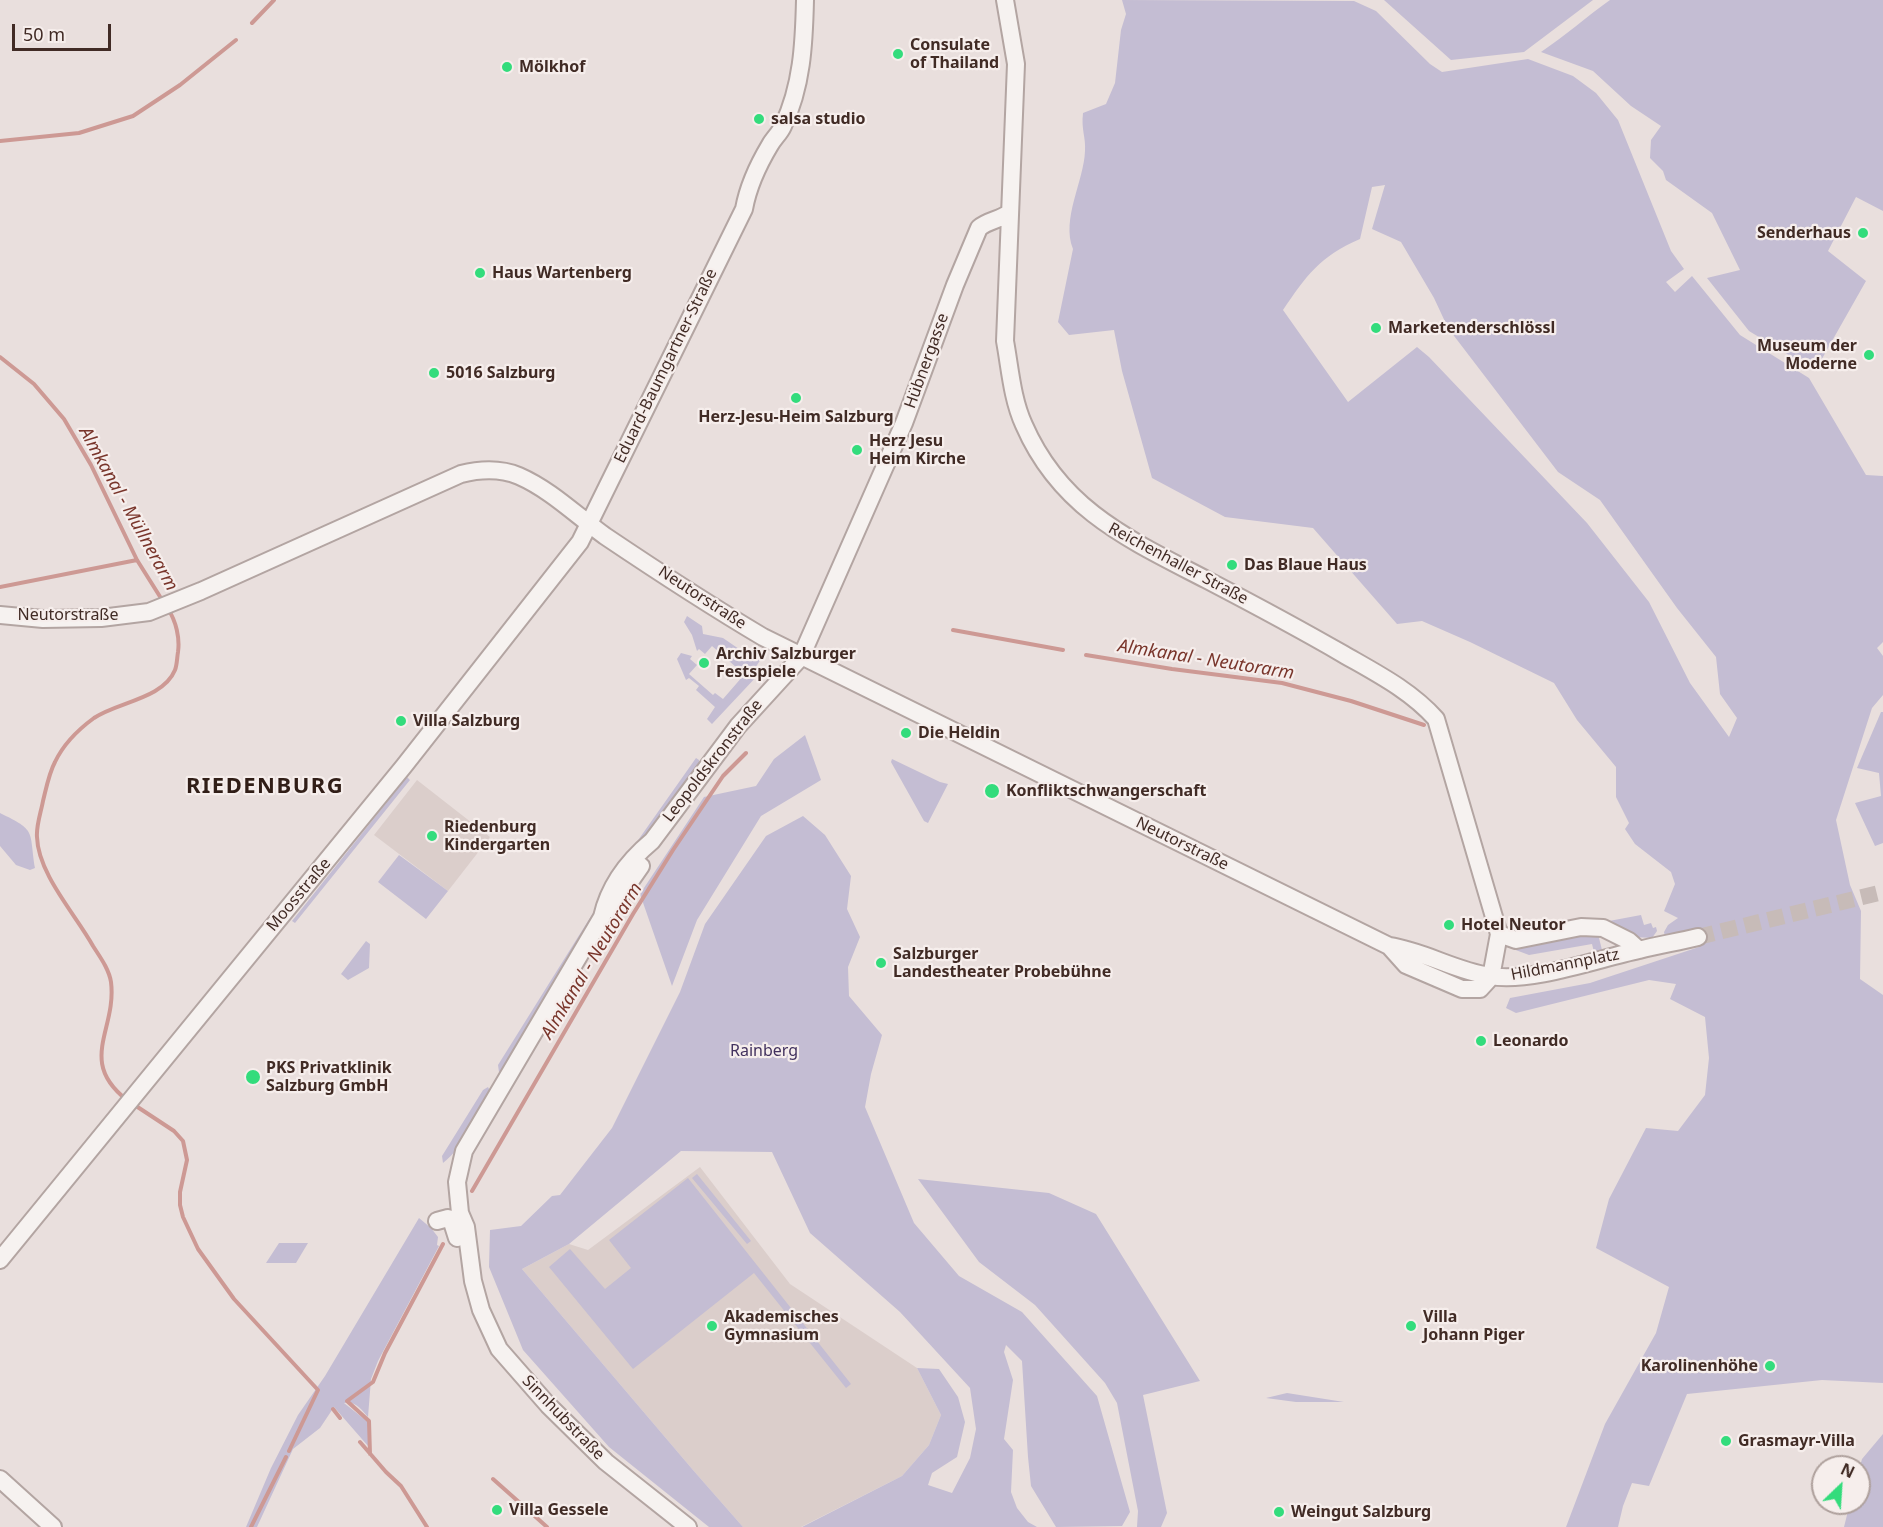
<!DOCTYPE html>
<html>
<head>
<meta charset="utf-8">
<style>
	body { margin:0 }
	#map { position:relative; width:1883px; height:1527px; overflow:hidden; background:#e9dfdd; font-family:"Noto Sans",sans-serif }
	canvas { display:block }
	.north { position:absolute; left:1811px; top:1455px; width:60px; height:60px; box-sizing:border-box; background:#f6eeec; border:2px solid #aea09c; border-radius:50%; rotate:25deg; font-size:16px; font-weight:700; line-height:24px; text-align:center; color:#412b25 }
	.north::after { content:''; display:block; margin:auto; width:21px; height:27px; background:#33dc7c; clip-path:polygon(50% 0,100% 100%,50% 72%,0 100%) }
	.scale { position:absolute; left:12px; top:24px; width:99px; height:27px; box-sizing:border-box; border:3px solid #412b25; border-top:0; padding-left:8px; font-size:18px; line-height:21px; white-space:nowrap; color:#412b25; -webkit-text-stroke:4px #f6eeec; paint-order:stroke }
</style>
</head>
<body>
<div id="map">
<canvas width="1883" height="1527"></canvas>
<div class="north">N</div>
<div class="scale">50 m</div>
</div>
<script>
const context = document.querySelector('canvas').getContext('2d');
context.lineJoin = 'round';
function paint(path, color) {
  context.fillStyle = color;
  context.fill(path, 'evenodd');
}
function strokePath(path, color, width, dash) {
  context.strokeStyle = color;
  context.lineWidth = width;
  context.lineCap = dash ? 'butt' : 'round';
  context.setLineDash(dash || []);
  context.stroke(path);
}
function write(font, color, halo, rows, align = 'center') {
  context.font = font + ' "Noto Sans",sans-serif';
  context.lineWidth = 4.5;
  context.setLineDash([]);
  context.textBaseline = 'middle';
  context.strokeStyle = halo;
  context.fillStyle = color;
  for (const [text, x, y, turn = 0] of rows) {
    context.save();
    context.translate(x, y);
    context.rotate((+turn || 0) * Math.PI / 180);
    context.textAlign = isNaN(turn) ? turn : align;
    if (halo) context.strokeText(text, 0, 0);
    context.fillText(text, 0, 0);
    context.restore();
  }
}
paint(new Path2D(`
	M417 780 490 837 448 891 374 835Z
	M700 1167 790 1284 917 1368 941 1415 929 1445 902 1476 801 1527H743L693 1470 522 1269 569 1244 588 1250Z`), '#dbcecb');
paint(new Path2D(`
	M1122 0 1354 1 1376 11 1430 64 1442 72 1528 59 1573 76 1596 93 1618 120 1671 251 1684 269 1666 282 1675 292 1692 276 1740 335 1809 378 1866 475 1883 476V642L1877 648 1883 656V695L1872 708 1836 820 1850 885 1861 911 1860 979 1883 995V1383L1822 1380 1687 1394 1649 1486 1632 1483 1623 1506 1618 1527H1566L1605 1424 1656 1333 1669 1287 1596 1248 1609 1199 1646 1128 1678 1131 1705 1095 1709 1058 1705 1017 1670 999 1676 984 1649 980 1516 1013 1506 1008 1510 998 1590 983 1699 947 1687 932 1665 937 1664 932 1668 925 1678 918 1664 911 1675 884 1671 872 1635 844 1625 829 1629 823 1616 797V767L1577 720 1554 683 1470 642 1422 621 1397 624 1313 528 1225 517 1152 478 1122 371 1114 330 1069 335 1058 322 1073 249C1061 219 1084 181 1085 151 1086 137 1081 130 1083 113L1106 104 1115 83 1121 30 1126 14ZM1385 185 1372 229 1401 242 1434 298 1448 328 1558 472 1600 500 1677 608 1716 657 1720 694 1737 718 1729 737 1690 683 1649 602 1587 523 1429 357 1417 347 1348 402 1283 310C1306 276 1320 256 1360 239L1372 187Z
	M1384 0H1593L1524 52 1451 60Z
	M1610 0H1883V211L1856 197 1828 251 1866 281 1815 371 1749 331 1707 278 1740 270 1712 213 1666 180 1663 171 1650 158 1651 140 1661 126 1631 106 1593 71 1541 52C1565 36 1586 17 1610 0Z
	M687 616 702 626 703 634 723 638 739 649 761 659 753 671 758 675 712 724 707 719 715 707 696 690 699 686 689 678 686 680 677 659 681 653 692 656 690 659 697 665 689 674 713 695 715 693 723 699 743 676 735 670 737 668 712 646 705 654 699 649 697 651 692 635 684 622Z
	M1881 712H1883V843L1875 846 1855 803 1881 796 1879 773 1857 768Z
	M805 735 821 780 761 816 697 920 672 986 640 894 704 797 756 786 774 759Z
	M696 758 699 760V765L653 825 629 853Z
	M892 759 940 782 948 784 928 823 924 821 891 762Z
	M407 777 410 780 295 923 292 921Z
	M0 813C37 831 29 830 35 868L30 870 16 865 0 846Z
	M803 816 825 835 851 876 847 909 860 937 848 967 849 996 882 1035 871 1074 865 1107 914 1223 959 1276 1022 1312 1097 1396 1130 1512 1122 1526 1056 1527 1031 1486 1028 1457 1022 1361 1006 1345 1004 1352 1013 1380 1004 1439 1013 1450 1011 1492 1017 1508 1028 1522 1037 1527H802L902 1476 929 1445 941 1415 917 1368 939 1369 958 1397 965 1422 957 1457 932 1473 928 1485 952 1493 970 1458 976 1429 970 1388 900 1312 810 1233 772 1152 681 1151 569 1244 522 1269 693 1470 743 1527H709L609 1447 523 1350 489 1267 490 1230 521 1226 552 1196 560 1195 612 1128 680 992 705 924 766 836Z
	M399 855 448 891 426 919 378 882Z
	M598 905 587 931 503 1071 499 1072 498 1065Z
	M1641 915 1644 925 1651 923 1653 928 1656 927 1657 931 1652 938 1634 937 1607 926 1609 921Z
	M1580 931 1598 934 1602 950 1594 952 1592 944 1529 955 1513 949 1514 946Z
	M366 941 370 944 369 968 348 980 341 974Z
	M488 1087 491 1093C477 1116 464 1147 443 1163L442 1156 483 1090Z
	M697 1174 751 1241 747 1244 692 1178Z
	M688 1178 851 1384 846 1388 754 1273 633 1369 549 1267 570 1249 605 1289 631 1268 609 1240Z
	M918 1179 1049 1193 1096 1214 1200 1381 1143 1395 1167 1513 1161 1527H1137L1138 1511 1117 1403 1105 1383 1035 1305 979 1262Z
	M419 1218 431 1228 438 1237 437 1245 439 1246 378 1361 371 1379 368 1417C362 1410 355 1400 344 1403L368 1422V1446L334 1407 320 1428 293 1449 257 1527H246L271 1468 298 1415 325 1376Z
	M279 1243H308L296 1263H266Z
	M1287 1393 1344 1402H1296L1266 1398Z
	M1883 1434V1527H1844L1850 1503H1859V1470L1862 1459Z`), '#c4bdd3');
strokePath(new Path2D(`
	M252 23 274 0
	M0 141 79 133 133 116 180 85 236 40
	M0 357 34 384 64 419 91 465 137 560 164 603
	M0 587 137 560
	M953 630 1063 650
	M1086 655 1172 669 1282 683 1351 701 1424 725
	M127 1100C77 1061 117 1030 111 982 109 969 100 957 93 946 76 915 38 874 37 837 36 826 41 812 43 801 46 789 49 773 55 762 63 745 79 729 94 718 117 702 163 699 175 670 177 665 177 658 178 652 180 638 176 621 168 609
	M133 1104 174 1131 183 1141 187 1160 180 1192V1205L183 1217 198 1249 234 1299 318 1390 289 1451
	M472 1191 633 914 673 850 723 776 746 753
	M333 1409 340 1418
	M360 1442 386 1472 401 1486 427 1527
	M370 1454 369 1421 347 1401 373 1382 385 1353 443 1244
	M493 1479 547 1527
	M251 1527 286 1457`), '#cd9994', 4);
strokePath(new Path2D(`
	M1698 937 1883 892`), '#c7bbb8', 16, [16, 8]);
const minor = new Path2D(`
	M1005 0 1016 64 1005 341C1010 368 1012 399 1024 425 1061 510 1130 540 1207 580 1253 604 1298 628 1343 654 1376 673 1410 690 1436 719L1499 934 1491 977
	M0 615 43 619 101 618 149 612 201 591 461 474C481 469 500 468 519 476 551 490 577 516 605 536 657 571 709 605 763 637L1389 946C1424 951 1455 971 1490 976 1532 983 1597 959 1639 950 1658 945 1678 942 1698 937
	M611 909 641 866
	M1499 934 1516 940 1581 927 1603 928 1629 941 1639 950
	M1389 946 1406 965 1462 989H1480L1491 977
	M437 1221 448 1218 451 1219 457 1238
	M0 1260 404 766 580 542 744 209C748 187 758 165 770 145 774 138 780 133 783 126 802 86 804 44 805 0
	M0 1479 53 1527
	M688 1527 606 1462 548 1405 499 1349 481 1310 473 1281 466 1227 460 1213 457 1182 464 1151 602 917C609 886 628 861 652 841L738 726 801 657 904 423 955 285 979 228C988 220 1001 220 1010 212`);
strokePath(minor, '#b3a5a2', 20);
strokePath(minor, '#f6f2f0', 16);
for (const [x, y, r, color] of [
	[898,54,6,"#33dc7c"],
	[507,67,6,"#33dc7c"],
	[759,119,6,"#33dc7c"],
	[1863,233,6,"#33dc7c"],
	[480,273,6,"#33dc7c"],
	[1376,328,6,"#33dc7c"],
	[1869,355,6,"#33dc7c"],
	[434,373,6,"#33dc7c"],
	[796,398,6,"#33dc7c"],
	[857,450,6,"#33dc7c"],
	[1232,565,6,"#33dc7c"],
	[704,663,6,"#33dc7c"],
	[401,721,6,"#33dc7c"],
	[906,733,6,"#33dc7c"],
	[992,791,8,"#33dc7c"],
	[432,836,6,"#33dc7c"],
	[1449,925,6,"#33dc7c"],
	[881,963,6,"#33dc7c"],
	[1481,1041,6,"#33dc7c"],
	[253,1077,8,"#33dc7c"],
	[712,1326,6,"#33dc7c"],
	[1411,1326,6,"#33dc7c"],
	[1770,1366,6,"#33dc7c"],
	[1726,1441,6,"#33dc7c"],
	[497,1510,6,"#33dc7c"],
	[1279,1512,6,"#33dc7c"]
]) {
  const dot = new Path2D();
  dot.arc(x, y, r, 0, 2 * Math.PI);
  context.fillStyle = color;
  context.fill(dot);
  strokePath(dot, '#f6eeec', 2);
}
write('bold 16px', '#412b25', '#f6eeec', [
	["Consulate",910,45],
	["of Thailand",910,63],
	["Mölkhof",519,67],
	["salsa studio",771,119],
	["Senderhaus",1851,233,"right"],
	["Haus Wartenberg",492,273],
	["Marketenderschlössl",1388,328],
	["Museum der",1857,346,"right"],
	["Moderne",1857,364,"right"],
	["5016 Salzburg",446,373],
	["Herz-Jesu-Heim Salzburg",796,417,"center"],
	["Herz Jesu",869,441],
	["Heim Kirche",869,459],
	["Das Blaue Haus",1244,565],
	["Archiv Salzburger",716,654],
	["Festspiele",716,672],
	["Villa Salzburg",413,721],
	["Die Heldin",918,733],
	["Konfliktschwangerschaft",1006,791],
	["Riedenburg",444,827],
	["Kindergarten",444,845],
	["Hotel Neutor",1461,925],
	["Salzburger",893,954],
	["Landestheater Probebühne",893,972],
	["Leonardo",1493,1041],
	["PKS Privatklinik",266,1068],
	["Salzburg GmbH",266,1086],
	["Akademisches",724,1317],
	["Gymnasium",724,1335],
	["Villa",1423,1317],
	["Johann Piger",1423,1335],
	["Karolinenhöhe",1758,1366,"right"],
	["Grasmayr-Villa",1738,1441],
	["Villa Gessele",509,1510],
	["Weingut Salzburg",1291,1512]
], 'left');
write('16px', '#412b25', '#f6eeec', [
	["Hübnergasse",927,361,-70],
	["Eduard-Baumgartner-Straße",666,366,-64],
	["Reichenhaller Straße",1178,564,28],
	["Neutorstraße",702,598,33],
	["Neutorstraße",68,615],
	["Leopoldskronstraße",713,761,-52],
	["Neutorstraße",1182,844,26],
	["Moosstraße",299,895,-50],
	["Hildmannplatz",1565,965,-11],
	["Sinnhubstraße",563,1418,46]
]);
write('16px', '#42315e', '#f6eeec', [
	["Rainberg",764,1051]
]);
write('italic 18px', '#79352b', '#f6eeec', [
	["Almkanal - Müllnerarm",128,509,61],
	["Almkanal - Neutorarm",1206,660,9],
	["Almkanal - Neutorarm",592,961,-59]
]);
context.letterSpacing = '1.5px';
write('bold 22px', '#311e17', '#f6eeec', [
	["RIEDENBURG",265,787]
]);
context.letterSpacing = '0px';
</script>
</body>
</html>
